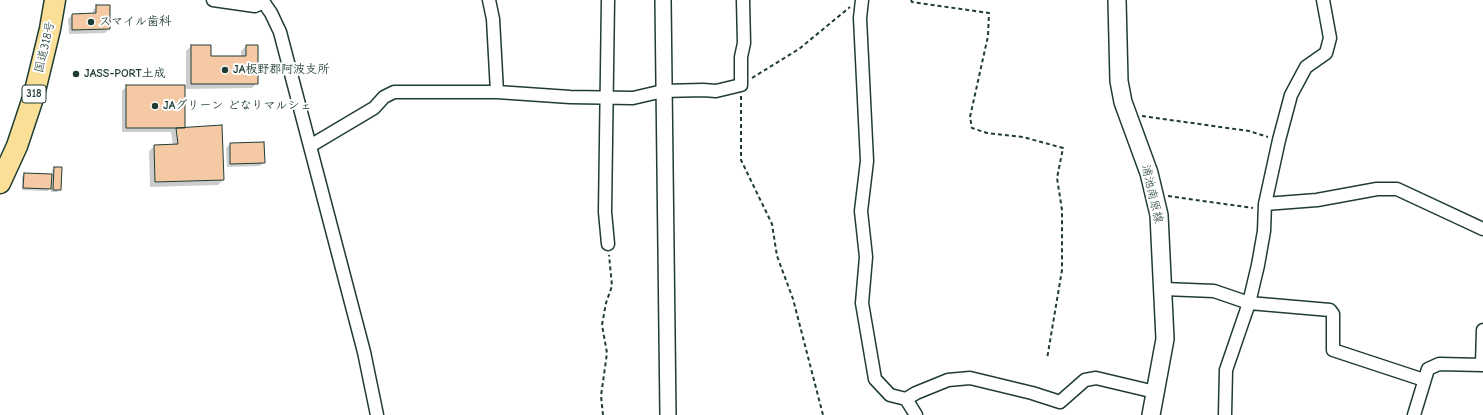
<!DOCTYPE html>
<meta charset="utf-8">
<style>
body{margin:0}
canvas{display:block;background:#fff}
</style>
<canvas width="1483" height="415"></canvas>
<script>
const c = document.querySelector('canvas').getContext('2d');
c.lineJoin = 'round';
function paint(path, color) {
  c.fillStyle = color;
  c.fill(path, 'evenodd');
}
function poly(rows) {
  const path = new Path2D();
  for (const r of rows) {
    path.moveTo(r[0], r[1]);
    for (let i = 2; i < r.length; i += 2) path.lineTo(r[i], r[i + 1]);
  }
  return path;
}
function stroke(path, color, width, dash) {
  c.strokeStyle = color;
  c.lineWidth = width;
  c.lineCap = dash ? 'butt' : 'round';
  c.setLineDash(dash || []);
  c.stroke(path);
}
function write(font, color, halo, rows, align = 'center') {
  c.font = font + ' "Comic Neue","Klee One",sans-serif';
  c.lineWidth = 4;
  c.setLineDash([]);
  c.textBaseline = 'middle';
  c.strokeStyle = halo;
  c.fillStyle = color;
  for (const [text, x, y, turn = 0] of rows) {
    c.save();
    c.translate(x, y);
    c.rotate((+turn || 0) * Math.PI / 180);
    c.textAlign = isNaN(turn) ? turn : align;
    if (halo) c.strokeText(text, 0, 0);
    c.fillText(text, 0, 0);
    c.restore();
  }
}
paint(poly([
 [97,6,109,6,109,29,105,33,69,34,68,19,72,15,93,14,93,10],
 [191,46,210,57,241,57,241,51,246,46,257,83,252,88,186,89,186,51],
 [127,86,184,128,223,180,218,185,150,187,149,151,154,146,173,145,171,132,122,132,122,91],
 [230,144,264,162,260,166,227,167,226,148],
 [54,168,60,190,57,192,51,192,51,188,47,191,22,190,22,176,25,174,52,175,52,170]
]), '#0003');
const building = poly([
 [96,5,110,5,110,29,72,30,72,14,96,13,96,5],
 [191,45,211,45,211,56,246,56,246,45,258,45,258,84,191,84,191,45],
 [126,85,185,85,185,128,126,128,126,85],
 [222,125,224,180,155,182,154,145,178,144,176,128,222,125],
 [264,142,265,163,230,164,230,143,264,142],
 [54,167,62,167,61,190,53,190,54,167],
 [24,173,52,174,51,189,23,188,24,173]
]);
paint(building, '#f5c9a4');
stroke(building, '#1f3d34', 1);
const minor = poly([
 [213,0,255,6,264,2],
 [262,0,271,13,280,32,364,352,377,415],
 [489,0,493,19,497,92],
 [608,0,605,212,608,244],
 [862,0,860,18,867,161,861,211,866,257,862,303,875,379,890,395,906,399,916,415],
 [310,146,374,108,384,97,394,92,497,92,570,97,633,98,663,91,703,90,716,91,741,85,741,57,744,43,743,0],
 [1265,204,1317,200,1377,189,1397,189,1483,229],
 [1164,289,1214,291,1249,303,1330,310,1333,314,1333,350,1424,380],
 [906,399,916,393,948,380,970,378,1032,393,1060,402,1085,380,1096,378,1155,392],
 [1225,415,1226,370,1249,303,1258,265,1264,231,1265,204,1279,140,1291,95,1306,67,1326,53,1330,38,1323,0],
 [1414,415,1428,369,1439,364,1482,365,1483,330]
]);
const tertiary = poly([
 [663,0,668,415]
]);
const secondary = poly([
 [1117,0,1119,81,1123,102,1149,173,1159,215,1165,339,1151,415]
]);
const trunk = poly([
 [0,183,17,146,34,95,50,29,55,0]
]);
stroke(minor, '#1f3d34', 15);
stroke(tertiary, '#1f3d34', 18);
stroke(secondary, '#1f3d34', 20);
stroke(trunk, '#1f3d34', 23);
stroke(poly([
 [911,0,912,2,989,13,988,36,970,117,972,128,987,133,1023,137,1063,148,1057,178,1062,210,1062,270,1047,359],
 [752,78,799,49,850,7],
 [741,96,741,160,772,224,777,256,793,299,823,415],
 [1142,116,1249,131,1268,137],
 [1168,196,1253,208],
 [603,415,601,396,607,353,602,325,606,303,612,286,609,255]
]), '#1f3d34', 2, [4, 3]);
stroke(minor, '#fff', 12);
stroke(tertiary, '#fff', 15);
stroke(secondary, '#fff', 17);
stroke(trunk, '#fbdf96', 20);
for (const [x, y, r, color] of [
 [91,22,4,"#1f3d34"],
 [225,70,4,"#1f3d34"],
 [76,74,4,"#1f3d34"],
 [155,106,4,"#1f3d34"]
]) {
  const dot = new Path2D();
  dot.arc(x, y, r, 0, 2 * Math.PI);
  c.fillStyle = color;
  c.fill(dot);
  stroke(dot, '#fff', 1.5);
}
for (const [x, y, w] of [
 [34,94,24]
]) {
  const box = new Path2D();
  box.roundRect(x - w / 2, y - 9, w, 18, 3);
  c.fillStyle = '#fff';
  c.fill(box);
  stroke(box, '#1f3d34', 1);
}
write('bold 11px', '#1f3d34', null, [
 ["318",34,94]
]);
write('bold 12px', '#1f3d34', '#fff', [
 ["スマイル歯科",99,22],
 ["JA板野郡阿波支所",233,70],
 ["JASS-PORT土成",84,74],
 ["JAグリーン どなりマルシェ",163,106]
], 'left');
write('12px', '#1f3d34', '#fff', [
 ["国道318号",45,47,-77],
 ["浦池南原線",1152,194,77]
]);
</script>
